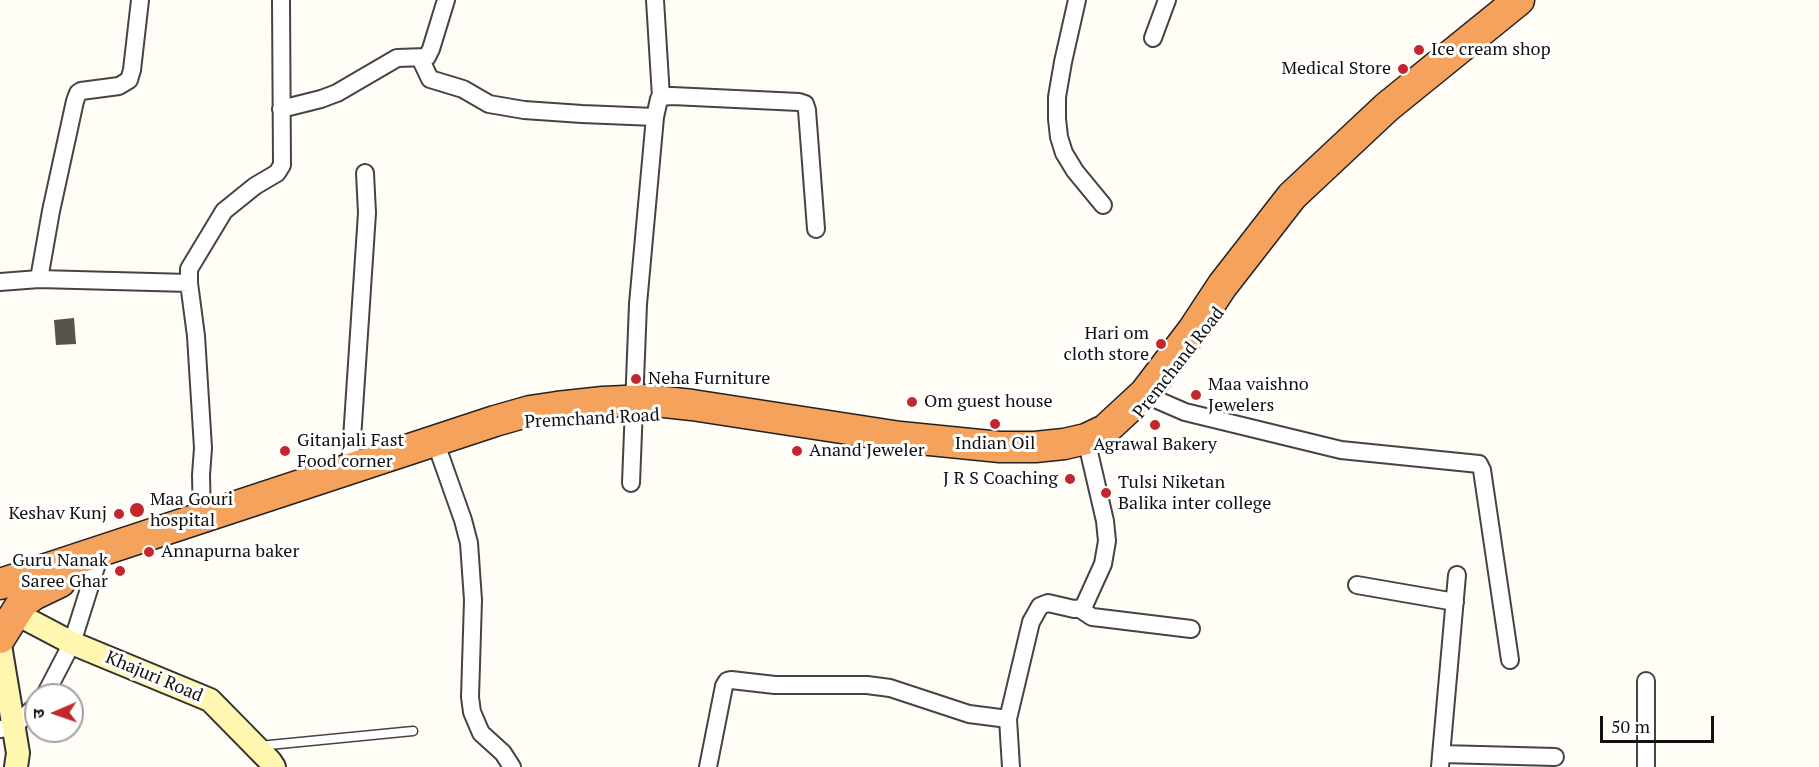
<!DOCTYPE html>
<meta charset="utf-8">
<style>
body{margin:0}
#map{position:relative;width:1819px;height:767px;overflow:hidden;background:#fffdf5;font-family:"PT Serif","Noto Sans Devanagari",serif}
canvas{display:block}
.north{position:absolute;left:24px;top:683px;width:60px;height:60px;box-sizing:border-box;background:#fff;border:2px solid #a0a0a0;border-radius:50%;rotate:268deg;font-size:16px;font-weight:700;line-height:24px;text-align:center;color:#111}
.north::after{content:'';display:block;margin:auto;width:21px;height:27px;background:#c4262e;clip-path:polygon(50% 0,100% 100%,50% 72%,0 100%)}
.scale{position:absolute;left:1600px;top:716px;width:114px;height:27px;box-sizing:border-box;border:3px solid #111;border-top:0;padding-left:8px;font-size:18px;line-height:21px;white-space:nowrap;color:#111;-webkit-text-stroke:4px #fff;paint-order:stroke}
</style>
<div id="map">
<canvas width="1819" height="767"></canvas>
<div class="north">उ</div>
<div class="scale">50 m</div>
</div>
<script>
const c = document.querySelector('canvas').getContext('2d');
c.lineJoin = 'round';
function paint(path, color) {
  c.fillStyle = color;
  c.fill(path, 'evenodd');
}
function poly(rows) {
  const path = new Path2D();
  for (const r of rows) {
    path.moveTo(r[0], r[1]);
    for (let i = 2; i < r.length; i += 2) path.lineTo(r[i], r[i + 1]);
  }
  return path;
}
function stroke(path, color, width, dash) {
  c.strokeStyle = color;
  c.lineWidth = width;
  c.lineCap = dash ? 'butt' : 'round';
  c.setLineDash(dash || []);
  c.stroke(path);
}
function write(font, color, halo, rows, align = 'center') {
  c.font = font + ' "PT Serif",serif';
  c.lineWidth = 6;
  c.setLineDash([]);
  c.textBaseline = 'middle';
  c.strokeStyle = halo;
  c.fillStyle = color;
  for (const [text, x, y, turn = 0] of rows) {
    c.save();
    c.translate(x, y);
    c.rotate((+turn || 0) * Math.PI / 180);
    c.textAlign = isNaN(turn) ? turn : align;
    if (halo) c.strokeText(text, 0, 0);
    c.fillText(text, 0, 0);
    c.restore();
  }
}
paint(poly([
 [74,318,76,344,56,345,54,320]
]), '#5a524d');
const lane = poly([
 [259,746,413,731]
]);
const street = poly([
 [655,0,661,97],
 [1077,0,1063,62,1057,97,1057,119,1059,137,1064,153,1075,171,1103,205],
 [1153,38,1167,0],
 [420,58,430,79,463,89,489,104,524,110,582,114,655,117],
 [281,109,321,99,337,93,397,58,427,57,431,49,446,0],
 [39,279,51,211,75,101,78,93,81,91,119,86,129,80,132,70,140,0],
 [0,282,39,279,189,283,189,269,224,211,255,186,277,173,282,165,281,0],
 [189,283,196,336,203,448,201,475,202,518],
 [1155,399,1185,412,1341,450,1479,464,1482,470,1510,660],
 [435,441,463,520,469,543,473,600,470,697,472,712,481,733,503,753,512,767],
 [350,469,367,213,365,173],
 [631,483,638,304,655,117,659,99,661,97,672,96,799,102,805,104,807,110,816,229],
 [1357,585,1455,602],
 [1080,609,1092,617,1101,618,1191,629],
 [1646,681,1646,767],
 [45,695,72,643,101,551],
 [0,729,13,727,36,706],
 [1442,754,1555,757],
 [708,767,724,686,727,681,731,680,775,685,867,685,890,688,969,714,1008,719],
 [1011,767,1008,719,1031,622,1040,606,1048,603,1074,609,1083,608,1103,564,1107,541,1105,521,1086,439],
 [1440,767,1457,575]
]);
const secondary = poly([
 [15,613,72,643,210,700,270,761,274,767],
 [0,645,18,753,16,767]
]);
const highway = poly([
 [0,584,495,421,530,411,557,407,603,402,646,400,692,405,900,437,1000,447,1035,447,1064,444,1086,439,1105,430,1145,393,1193,330,1222,286,1292,196,1387,107,1519,0],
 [0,638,22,603,35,594,60,582,64,574]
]);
stroke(lane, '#444', 11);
stroke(street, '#444', 20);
stroke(secondary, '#333', 26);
stroke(highway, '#222', 33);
stroke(lane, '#fff', 8);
stroke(street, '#fff', 16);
stroke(secondary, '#fff6b0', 22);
stroke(highway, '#f5a25d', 30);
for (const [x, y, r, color] of [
 [1419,50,6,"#c4262e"],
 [1403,69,6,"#c4262e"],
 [1161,344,6,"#c4262e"],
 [636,379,6,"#c4262e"],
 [1196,395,6,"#c4262e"],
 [912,402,6,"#c4262e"],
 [995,424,6,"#c4262e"],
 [1155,425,6,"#c4262e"],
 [285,451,6,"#c4262e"],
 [797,451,6,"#c4262e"],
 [1070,479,6,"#c4262e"],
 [1106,493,6,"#c4262e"],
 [137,510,8,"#c4262e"],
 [119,514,6,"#c4262e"],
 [149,552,6,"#c4262e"],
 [120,571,6,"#c4262e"]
]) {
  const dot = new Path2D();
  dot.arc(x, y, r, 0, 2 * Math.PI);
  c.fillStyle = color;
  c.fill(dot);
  stroke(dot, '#fff', 2);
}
write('18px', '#111', '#fff', [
 ["Ice cream shop",1431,50],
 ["Medical Store",1391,69,"right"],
 ["Hari om",1149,334,"right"],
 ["cloth store",1149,355,"right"],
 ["Neha Furniture",648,379],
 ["Maa vaishno",1208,385],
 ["Jewelers",1208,406],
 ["Om guest house",924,402],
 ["Gitanjali Fast",297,441],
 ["Food corner",297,462],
 ["Indian Oil",995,444,"center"],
 ["Agrawal Bakery",1155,445,"center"],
 ["Anand Jeweler",809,451],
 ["J R S Coaching",1058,479,"right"],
 ["Tulsi Niketan",1118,483],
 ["Balika inter college",1118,504],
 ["Maa Gouri",150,500],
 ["hospital",150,521],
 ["Keshav Kunj",107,514,"right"],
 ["Annapurna baker",161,552],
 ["Guru Nanak",108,561,"right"],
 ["Saree Ghar",108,582,"right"]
], 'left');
write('18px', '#111', '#fff', [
 ["Premchand Road",1179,363,-52],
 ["Premchand Road",592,419,-3],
 ["Khajuri Road",154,677,23]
]);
</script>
